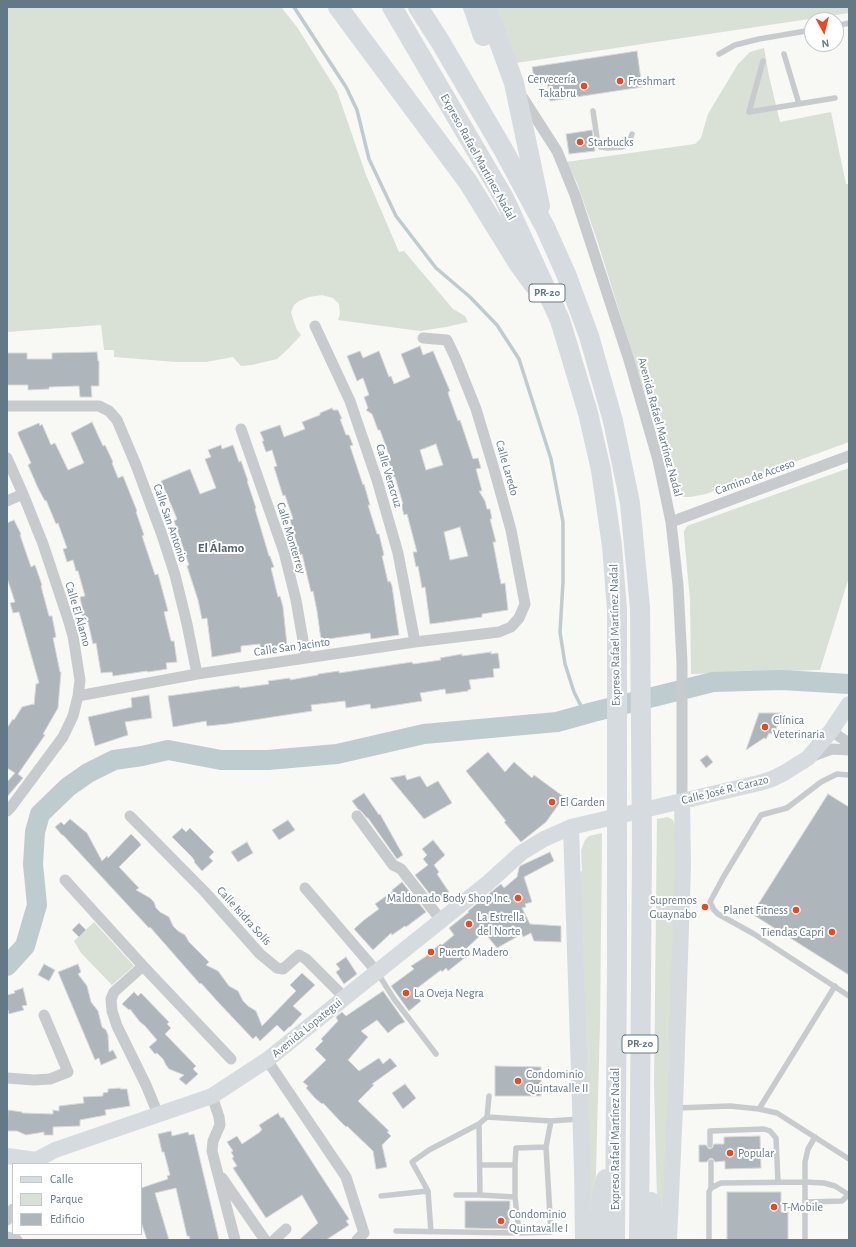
<!DOCTYPE html>
<meta charset="utf-8">
<style>
body{margin:0}
#map{position:relative;width:856px;height:1247px;overflow:hidden;background:#f8f8f5;font-family:"Alegreya Sans",sans-serif}
canvas{display:block}
.frame{position:absolute;inset:0;border:8px solid #647988;pointer-events:none}
.legend{position:absolute;left:12px;top:1163px;width:130px;height:72px;box-sizing:border-box;background:#fff;border:1px solid #c1c9cf;margin:0;padding:5px 7px;list-style:none;font-size:12px;color:#647988}
.legend li{display:flex;align-items:center;gap:8px;height:20px}
.legend b{width:20px;border:1px solid #c1c9cf}
.north{position:absolute;left:804px;top:12px;width:40px;height:40px;box-sizing:border-box;background:#fff;border:1px solid #c1c9cf;border-radius:50%;rotate:173deg;font-size:11px;font-weight:700;line-height:16px;text-align:center;color:#647988}
.north::after{content:'';display:block;margin:auto;width:14px;height:18px;background:#f0461c;clip-path:polygon(50% 0,100% 100%,50% 72%,0 100%)}
</style>
<div id="map">
<canvas width="856" height="1247"></canvas>
<div class="frame"></div>
<ul class="legend">
<li><b style="height:5px;background:#d6dbdf"></b>Calle</li>
<li><b style="height:11px;background:#d9e0d5"></b>Parque</li>
<li><b style="height:11px;background:#aeb6bc"></b>Edificio</li>
</ul>
<div class="north">N</div>
</div>
<script>
const c = document.querySelector('canvas').getContext('2d');
c.lineJoin = 'round';
function paint(path, color) {
  c.fillStyle = color;
  c.fill(path, 'evenodd');
}
function poly(rows) {
  const path = new Path2D();
  for (const r of rows) {
    path.moveTo(r[0], r[1]);
    for (let i = 2; i < r.length; i += 2) path.lineTo(r[i], r[i + 1]);
  }
  return path;
}
function stroke(path, color, width, dash) {
  c.strokeStyle = color;
  c.lineWidth = width;
  c.lineCap = dash ? 'butt' : 'round';
  c.setLineDash(dash || []);
  c.stroke(path);
}
function write(font, color, halo, rows, align = 'center') {
  c.font = font + ' "Alegreya Sans",sans-serif';
  c.lineWidth = 4;
  c.setLineDash([]);
  c.textBaseline = 'middle';
  c.strokeStyle = halo;
  c.fillStyle = color;
  for (const [text, x, y, turn = 0] of rows) {
    c.save();
    c.translate(x, y);
    c.rotate((+turn || 0) * Math.PI / 180);
    c.textAlign = isNaN(turn) ? turn : align;
    if (halo) c.strokeText(text, 0, 0);
    c.fillText(text, 0, 0);
    c.restore();
  }
}
paint(poly([
 [7,7,281,7,297,27,337,91,366,175,399,252,404,251,453,309,465,316,468,322,446,327,420,331,338,320,340,314,339,304,333,298,322,295,309,297,299,301,294,305,291,312,293,319,297,330,301,335,290,347,277,359,252,365,241,366,233,357,206,362,176,362,114,357,114,350,104,350,101,325,7,332],
 [497,7,849,7,849,13,516,63,504,35],
 [764,48,769,76,780,122,831,112,846,184,849,184,849,442,706,494,690,497,684,497,679,495,674,487,598,243,577,183,566,162,695,144,701,138,708,114,738,64,750,52],
 [849,468,849,577,820,670,691,674,690,600,684,535,684,531,687,526],
 [668,817,673,820,677,832,663,1235,658,1236,654,1085,657,819],
 [602,833,600,1024,595,1206,589,1207,579,872,582,871,581,850,585,840,589,836],
 [94,922,134,966,112,985,81,953,74,941]
]), '#d9e0d5');
stroke(poly([
 [294,7,346,87,357,110,369,159,396,216,436,268,470,297,497,325,519,359,551,459,563,522,563,582,560,632,565,664,574,692,585,714]
]), '#becbcf', 3.5);
stroke(poly([
 [7,966,25,946,37,905,33,864,35,832,40,814,68,787,88,773,114,760,142,756,168,750,221,760,268,760,337,754,424,734,557,722,593,712,713,682,782,680,849,684]
]), '#becbcf', 20);
const building = poly([
 [637,51,642,87,550,101,547,81,535,83,532,67,637,51],
 [592,130,595,151,569,154,566,134,592,130],
 [420,346,423,355,433,351,450,391,448,392,449,396,458,421,460,420,473,459,478,458,481,468,476,469,482,491,479,491,485,501,487,509,490,509,492,519,490,519,496,542,493,542,501,584,505,583,508,610,482,614,482,617,430,624,425,587,422,588,418,566,416,567,413,552,417,552,407,514,404,515,401,504,403,504,395,477,393,477,387,456,389,455,380,430,378,430,372,414,366,410,368,408,364,397,369,395,363,378,357,381,347,356,360,351,363,358,379,351,389,377,391,376,394,384,410,377,401,354,420,346],
 [436,444,443,465,426,470,420,450,436,444],
 [460,527,468,556,450,560,444,532,460,527],
 [97,352,98,361,99,361,99,386,91,386,92,397,80,397,79,386,49,387,49,389,28,390,28,385,7,385,7,353,27,353,27,359,52,359,52,353,97,352],
 [332,408,333,410,338,410,342,419,340,419,346,435,349,435,353,445,350,446,363,485,364,484,370,505,368,505,377,534,379,534,384,555,382,556,388,582,390,581,392,586,399,635,371,639,370,633,321,640,317,611,313,591,311,592,302,554,300,555,296,542,290,520,293,519,285,495,283,496,274,467,277,466,272,450,266,452,262,441,264,441,260,432,280,425,284,437,305,429,302,422,320,415,320,413,332,408],
 [92,422,103,446,105,445,113,462,112,463,118,478,123,476,137,511,136,512,144,535,142,536,155,575,158,574,168,611,164,612,171,641,174,641,177,662,166,663,167,669,148,672,147,671,113,676,112,672,101,673,96,643,93,644,88,622,84,623,80,608,82,608,80,597,85,596,78,571,76,571,73,560,67,562,63,549,67,548,58,523,56,524,46,500,45,501,38,488,28,465,31,463,18,434,18,432,39,423,40,426,42,424,51,445,55,443,68,470,84,463,71,433,92,422],
 [221,445,222,449,233,445,239,462,241,461,248,481,247,481,256,508,255,509,269,556,270,556,274,567,271,568,278,597,280,596,283,607,287,645,260,649,260,644,241,646,241,652,212,657,207,618,202,619,198,600,187,566,189,565,174,521,177,519,161,481,190,469,200,494,216,488,205,459,211,457,208,450,221,445],
 [14,520,21,534,20,535,31,567,35,565,42,585,41,586,49,616,52,616,56,637,53,638,60,672,61,672,58,708,43,734,45,735,18,774,23,778,7,797,7,782,15,773,7,768,7,728,13,719,14,720,22,707,33,704,34,705,36,684,39,683,19,612,13,613,10,603,15,602,7,578,7,523,14,520],
 [491,652,491,654,498,653,500,668,493,669,494,677,469,680,471,689,468,690,468,691,446,694,445,689,420,693,422,701,371,709,370,704,346,708,345,701,311,705,312,711,227,724,207,726,206,721,173,727,168,696,239,686,240,688,269,684,268,681,290,678,290,680,318,675,318,674,339,671,339,673,412,662,413,664,441,660,440,658,462,654,462,656,491,652],
 [149,695,152,718,125,722,128,735,95,746,88,717,132,707,131,698,149,695],
 [759,713,783,713,782,723,778,723,775,732,773,731,772,734,769,733,766,739,764,738,746,750,759,713],
 [488,752,505,772,514,762,532,778,534,775,564,797,546,822,521,842,504,822,506,821,466,771,488,752],
 [707,755,713,762,706,768,700,760,707,755],
 [405,775,407,780,420,776,427,787,438,781,452,803,424,819,390,778,405,775],
 [364,793,379,815,380,814,403,855,397,859,368,818,367,818,362,812,358,809,352,801,364,793],
 [828,794,849,807,849,975,752,914,828,794],
 [70,819,87,833,102,861,107,856,108,858,131,834,140,843,141,845,119,867,139,888,136,890,150,898,154,902,156,908,160,912,169,917,173,926,178,931,185,935,189,942,209,962,206,965,218,971,229,986,238,991,243,1001,248,1006,256,1011,262,1026,296,991,290,985,302,973,315,985,293,1006,302,1014,290,1027,289,1027,284,1032,277,1025,260,1041,256,1036,253,1039,218,1002,201,983,200,984,150,927,149,928,63,835,62,835,55,827,61,822,64,825,70,819],
 [288,820,295,830,279,840,272,830,288,820],
 [182,828,186,832,190,828,214,852,209,857,213,861,202,871,194,862,195,861,191,856,172,837,182,828],
 [433,840,445,855,434,865,439,872,437,874,449,892,436,902,415,875,428,865,423,859,427,855,422,849,433,840],
 [247,842,253,853,238,862,231,852,247,842],
 [550,852,554,861,524,877,532,902,525,904,526,907,522,908,530,924,561,926,561,942,534,941,531,933,523,937,522,934,497,948,484,932,467,948,471,952,462,960,448,971,446,968,442,972,441,970,416,989,417,991,414,993,421,1001,409,1011,391,986,414,969,411,966,425,957,440,944,442,945,454,935,449,928,469,912,468,911,501,884,504,888,517,877,519,868,520,866,550,852],
 [402,882,426,912,406,927,405,926,392,935,391,933,373,950,354,929,364,920,379,909,375,904,393,891,392,890,402,882],
 [79,923,86,930,79,937,72,930,79,923],
 [346,957,357,974,344,984,336,972,340,969,336,964,346,957],
 [44,964,55,970,49,981,38,975,44,964],
 [78,964,81,972,78,974,87,986,91,1002,98,1011,102,1027,106,1030,108,1035,109,1052,113,1050,117,1058,101,1065,99,1058,95,1060,58,972,78,964],
 [23,988,27,1005,22,1006,24,1010,9,1014,8,1010,7,1011,7,995,15,993,14,991,23,988],
 [383,991,405,1022,398,1025,388,1033,377,1020,361,1031,368,1037,348,1060,359,1071,379,1058,383,1064,390,1058,397,1066,372,1084,374,1085,358,1101,389,1131,387,1132,391,1136,382,1145,387,1167,378,1169,376,1169,373,1151,347,1126,346,1127,340,1121,323,1103,322,1104,315,1098,306,1088,308,1086,303,1082,326,1060,315,1049,323,1041,321,1039,338,1021,336,1017,342,1012,346,1016,383,991],
 [134,992,138,996,141,993,169,1022,167,1024,171,1028,165,1034,196,1066,193,1069,198,1074,186,1085,179,1079,184,1075,169,1069,166,1065,163,1059,157,1053,155,1054,149,1047,157,1040,145,1026,140,1022,130,1009,129,1010,122,1004,134,992],
 [495,1066,541,1067,541,1096,495,1096,495,1066],
 [405,1084,416,1098,403,1109,392,1093,405,1084],
 [120,1088,120,1089,127,1089,130,1106,105,1110,106,1115,80,1120,80,1126,53,1127,53,1135,44,1135,44,1132,26,1135,17,1131,7,1131,8,1110,22,1112,22,1113,53,1114,53,1110,59,1111,59,1106,84,1103,83,1097,103,1096,103,1093,108,1092,108,1089,120,1088],
 [278,1113,281,1118,283,1117,349,1219,346,1221,349,1225,326,1240,299,1240,318,1223,302,1195,266,1218,233,1168,237,1166,232,1158,234,1157,231,1152,233,1151,227,1142,237,1136,242,1144,260,1132,260,1131,262,1130,259,1125,278,1113],
 [171,1131,172,1136,188,1132,189,1135,194,1134,219,1240,190,1240,189,1236,187,1236,176,1188,155,1193,169,1240,147,1240,141,1222,141,1188,168,1179,167,1176,170,1175,164,1152,162,1152,158,1134,171,1131],
 [760,1136,761,1168,725,1169,725,1161,715,1162,713,1159,711,1158,709,1159,707,1162,699,1162,699,1145,706,1145,708,1148,710,1149,713,1147,714,1144,724,1144,724,1137,760,1136],
 [727,1192,781,1192,781,1212,788,1212,788,1240,727,1240,727,1192],
 [465,1201,510,1201,509,1229,465,1228,465,1201]
]);
paint(building, '#aeb6bc');
stroke(building, '#d9d9d7', 1);
stroke(poly([
 [836,26,849,23],
 [719,54,735,45,759,39,812,30],
 [784,54,799,104],
 [763,61,749,112,835,98],
 [593,111,597,138,600,147,608,148,622,147,629,143,632,134],
 [849,775,837,774,821,782,787,808,761,815,724,876,710,902,714,910,718,914,754,934,849,996],
 [377,972,394,999,436,1054],
 [677,1108,730,1106,759,1109,777,1113,849,1159],
 [759,1109,835,986],
 [487,1117,489,1096],
 [710,1145,710,1131,764,1129,770,1131,776,1138,778,1182],
 [546,1147,551,1232,519,1233,515,1197,515,1165,516,1148,546,1147,551,1121],
 [711,1162,711,1188],
 [480,1165,515,1165],
 [428,1191,412,1162,429,1150,479,1124],
 [456,1195,480,1195,479,1124,487,1117,551,1121,579,1119],
 [480,1195,515,1197],
 [381,1196,428,1191,431,1232],
 [805,1202,842,1201,849,1194],
 [396,1231,519,1233],
 [709,1240,709,1192,711,1188,721,1183,805,1182,824,1183,835,1186,849,1195],
 [805,1240,805,1162,808,1149,815,1137]
]), '#c7cbce', 5.5);
stroke(poly([
 [523,98,557,151,575,195,629,360,658,460,671,522,678,585,682,662,682,801],
 [315,326,350,401,377,480,398,553,415,642],
 [7,406,99,406,109,411,117,420,136,465,162,535,175,575,187,624,197,674],
 [241,429,284,552,296,600,306,658],
 [7,458,23,494,43,544,68,619,73,636,80,680,78,696,73,716,63,737,11,807,7,811],
 [7,501,23,494],
 [671,522,849,456],
 [78,696,197,674,415,642,499,632,511,627,519,618,525,604,511,530,494,469,476,409,456,359,447,340,423,338],
 [831,731,849,743],
 [810,757,832,749,849,750],
 [130,816,205,892,260,954,277,968,283,969,299,955,306,959,345,998],
 [357,816,393,865,401,869,441,920],
 [65,880,143,966,231,1059],
 [305,888,377,972],
 [143,966,114,992,111,999,112,1011,117,1026,146,1085,158,1114],
 [267,1060,346,1177,364,1233,357,1240],
 [7,1078,34,1080,50,1079,68,1072,44,1015],
 [212,1096,219,1117,220,1125,213,1141,212,1151,235,1240],
 [222,1178,265,1240],
 [7,1220,13,1209],
 [7,1237,17,1240],
 [274,1240,286,1229]
]), '#c7cbce', 11);
stroke(poly([
 [571,827,582,1167,583,1240],
 [7,1156,36,1160,55,1150,212,1096,267,1060,489,882,521,853,544,839,571,827,759,783,772,779,784,773,808,758,831,731,849,704],
 [669,1240,675,1108,683,865,682,801]
]), '#d6dbdf', 16);
stroke(poly([
 [338,7,468,182,518,263,534,285],
 [392,7,504,198,560,320,588,413,601,470,612,546,617,610,617,963,615,1240],
 [418,7,441,43,504,151,545,227,566,274,589,336,613,421,630,503,640,608,642,849,639,1240],
 [473,7,483,36],
 [488,7,489,15,494,28,514,83,540,206],
 [651,1202,654,1240],
 [597,1240,602,1195,606,1179]
]), '#d6dbdf', 20);
for (const [x, y, r, color] of [
 [620,81,4,"#f0461c"],
 [584,86,4,"#f0461c"],
 [580,142,4,"#f0461c"],
 [765,727,4,"#f0461c"],
 [552,802,4,"#f0461c"],
 [518,898,4,"#f0461c"],
 [705,907,4,"#f0461c"],
 [796,910,4,"#f0461c"],
 [469,924,4,"#f0461c"],
 [832,932,4,"#f0461c"],
 [431,952,4,"#f0461c"],
 [406,993,4,"#f0461c"],
 [518,1081,4,"#f0461c"],
 [730,1153,4,"#f0461c"],
 [774,1207,4,"#f0461c"],
 [501,1221,4,"#f0461c"]
]) {
  const dot = new Path2D();
  dot.arc(x, y, r, 0, 2 * Math.PI);
  c.fillStyle = color;
  c.fill(dot);
  stroke(dot, '#fff', 1.5);
}
for (const [x, y, w] of [
 [547,293,36],
 [640,1044,36]
]) {
  const box = new Path2D();
  box.roundRect(x - w / 2, y - 9, w, 18, 3);
  c.fillStyle = '#fff';
  c.fill(box);
  stroke(box, '#647988', 1);
}
write('bold 11px', '#647988', null, [
 ["PR-20",547,293],
 ["PR-20",640,1044]
]);
write('12px', '#647988', '#fff', [
 ["Cervecería",576,79,"right"],
 ["Takabru",576,93,"right"],
 ["Freshmart",628,81],
 ["Starbucks",588,142],
 ["Clínica",773,720],
 ["Veterinaria",773,734],
 ["El Garden",560,802],
 ["Maldonado Body Shop Inc.",510,898,"right"],
 ["Supremos",697,900,"right"],
 ["Guaynabo",697,914,"right"],
 ["Planet Fitness",788,910,"right"],
 ["La Estrella",477,917],
 ["del Norte",477,931],
 ["Tiendas Capri",824,932,"right"],
 ["Puerto Madero",439,952],
 ["La Oveja Negra",414,993],
 ["Condominio",526,1074],
 ["Quintavalle II",526,1088],
 ["Popular",738,1153],
 ["T-Mobile",782,1207],
 ["Condominio",509,1214],
 ["Quintavalle I",509,1228]
], 'left');
write('12px', '#647988', '#fff', [
 ["Expreso Rafael Martínez Nadal",478,157,61],
 ["Avenida Rafael Martínez Nadal",660,427,75],
 ["Calle Laredo",507,468,74],
 ["Calle Veracruz",389,476,73],
 ["Camino de Acceso",755,477,-20],
 ["Calle San Antonio",170,523,71],
 ["Calle Monterrey",291,538,73],
 ["Calle El Álamo",78,614,74],
 ["Expreso Rafael Martínez Nadal",615,635,-91],
 ["Calle San Jacinto",292,647,-8],
 ["Calle José R. Carazo",725,790,-14],
 ["Calle Isidra Solís",244,916,48],
 ["Avenida Lopategui",307,1028,-39],
 ["Expreso Rafael Martínez Nadal",615,1139,-90]
]);
write('bold 13px', '#53626c', '#fff', [
 ["El Álamo",221,548]
]);
</script>
